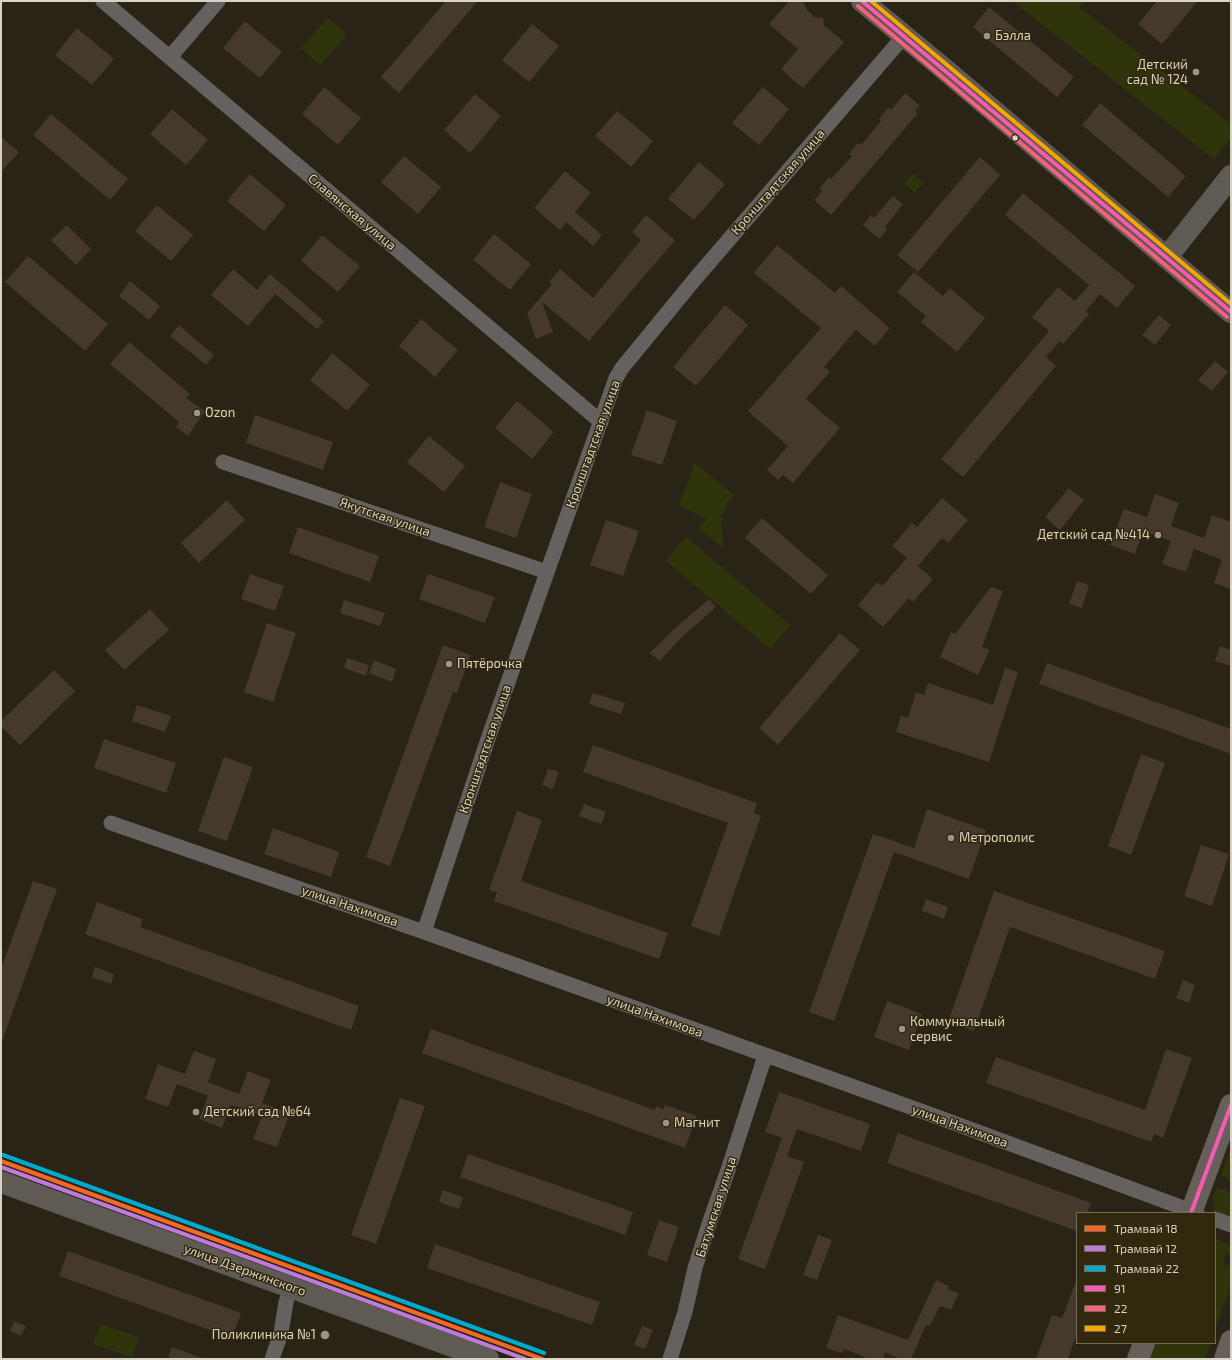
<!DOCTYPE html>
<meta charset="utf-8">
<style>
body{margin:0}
#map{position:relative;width:1232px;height:1360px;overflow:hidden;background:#292416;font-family:"Exo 2",sans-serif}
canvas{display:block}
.frame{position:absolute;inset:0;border:2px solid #d8d3c4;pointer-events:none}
.legend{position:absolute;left:1076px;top:1212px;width:140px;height:132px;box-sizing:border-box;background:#31280e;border:1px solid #746c57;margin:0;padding:5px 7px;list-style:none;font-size:12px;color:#d8d3c4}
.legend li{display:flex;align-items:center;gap:8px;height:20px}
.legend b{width:20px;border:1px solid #746c57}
</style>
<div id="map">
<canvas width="1232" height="1360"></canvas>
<div class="frame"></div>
<ul class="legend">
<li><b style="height:5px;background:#f36827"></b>Трамвай 18</li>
<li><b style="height:5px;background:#bd7bd9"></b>Трамвай 12</li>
<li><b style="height:5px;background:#00a9ce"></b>Трамвай 22</li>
<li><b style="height:5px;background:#f75aaf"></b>91</li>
<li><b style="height:5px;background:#f8607d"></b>22</li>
<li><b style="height:5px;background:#f7a600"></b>27</li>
</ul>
</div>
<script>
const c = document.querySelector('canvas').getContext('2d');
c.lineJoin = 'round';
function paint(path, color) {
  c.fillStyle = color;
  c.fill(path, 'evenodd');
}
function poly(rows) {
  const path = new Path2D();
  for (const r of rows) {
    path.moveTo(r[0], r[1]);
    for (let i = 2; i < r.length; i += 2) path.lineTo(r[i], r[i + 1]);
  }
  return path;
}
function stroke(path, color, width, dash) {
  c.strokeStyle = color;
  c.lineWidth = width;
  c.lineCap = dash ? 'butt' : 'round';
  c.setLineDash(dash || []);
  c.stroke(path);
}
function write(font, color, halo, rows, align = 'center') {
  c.font = font + ' "Exo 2",sans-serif';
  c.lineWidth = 3;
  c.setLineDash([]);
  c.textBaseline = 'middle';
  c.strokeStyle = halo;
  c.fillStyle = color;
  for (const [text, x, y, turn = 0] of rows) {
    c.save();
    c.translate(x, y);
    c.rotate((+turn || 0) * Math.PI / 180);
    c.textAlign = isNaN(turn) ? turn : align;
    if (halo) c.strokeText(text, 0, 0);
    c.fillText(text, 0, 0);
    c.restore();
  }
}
paint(poly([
 [1012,1,1086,1,1080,8,1231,124,1231,138,1214,159],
 [328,18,347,35,320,65,301,48],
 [913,174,923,183,915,193,904,183],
 [695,463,734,495,726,504,727,509,721,516,723,548,698,528,707,519,679,505],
 [686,537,790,625,770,649,666,561],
 [1231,1147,1231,1181,1221,1175],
 [1217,1187,1231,1192,1231,1221,1218,1217,1214,1211,1213,1203,1213,1195],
 [1215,1239,1231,1245,1231,1256,1225,1254,1224,1264,1231,1266,1231,1285,1215,1330],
 [100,1324,139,1337,132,1357,93,1344],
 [1153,1343,1211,1343,1205,1359,1147,1359]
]), '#30340b');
paint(poly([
 [446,1,478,1,399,93,381,77],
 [789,1,801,1,805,5,806,9,816,18,823,17,824,25,844,42,803,88,781,69,798,49,769,24],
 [1157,1,1198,1,1162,44,1138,24],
 [989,7,1074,77,1057,97,973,27],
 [245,21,282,52,260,78,223,48],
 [532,24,559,46,529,82,502,60],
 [77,28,114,59,92,85,55,55],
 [324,87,361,118,338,145,302,114],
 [763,87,789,109,759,145,732,123],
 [905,93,920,106,915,111,918,113,831,215,814,200,822,191,819,189,829,177,831,179,852,156,849,154,858,143,861,145,881,121,879,119,888,107,891,110],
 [475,94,501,116,470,153,444,130],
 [1100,103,1186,176,1168,197,1082,125],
 [172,109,208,140,186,165,150,134],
 [617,111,653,141,631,167,595,136],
 [51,114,128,179,110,200,33,135],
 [1,137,19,152,1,172],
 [404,156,441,187,418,214,381,182],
 [980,157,1000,175,918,272,897,255],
 [699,162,725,184,694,220,668,199],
 [565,171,591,193,575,212,602,235,593,246,566,222,560,230,534,208],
 [250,174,286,205,264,231,227,201],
 [1023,193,1135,286,1117,308,1100,294,1086,311,1089,314,1063,344,1060,341,1046,357,1056,366,963,477,941,459,1049,331,1032,317,1058,287,1075,301,1089,285,1005,215],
 [893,196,903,204,885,227,887,229,879,239,863,225,871,215,874,218],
 [157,205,193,235,171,261,135,231],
 [646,215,675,240,589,341,542,302,553,332,536,339,527,313,552,284,549,282,560,269,593,298,641,240,632,232],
 [67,225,91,249,76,265,51,240],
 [494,234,531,264,510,290,473,260],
 [322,235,360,266,338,292,301,261],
 [777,245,835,293,841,286,890,328,875,346,856,330,824,367,830,372,806,399,840,428,793,483,783,475,778,480,767,470,788,446,748,411,821,328,754,273],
 [28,256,108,324,85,351,5,282],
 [233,269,257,290,270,274,324,321,317,329,275,294,248,326,211,295],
 [914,272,943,296,950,288,985,318,957,352,921,322,926,316,897,292],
 [130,281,160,306,149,320,119,296],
 [725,305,748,325,696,386,673,367],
 [1159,315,1171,325,1155,345,1142,335],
 [421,319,458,350,435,377,399,346],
 [179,325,214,355,206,365,170,336],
 [129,342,190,394,186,398,205,411,188,436,176,427,179,422,110,364],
 [332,353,370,385,347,411,310,380],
 [1215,361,1228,372,1212,391,1198,380],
 [517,401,554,432,532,459,495,428],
 [647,410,677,421,662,465,631,455],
 [255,415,333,442,323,470,246,443],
 [429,436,465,466,444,492,407,462],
 [500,482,532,494,516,538,484,527],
 [1069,488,1084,500,1060,530,1045,517],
 [1155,494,1179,503,1171,526,1204,538,1212,515,1231,522,1231,589,1214,583,1222,560,1194,549,1186,572,1162,564,1171,541,1143,531,1135,554,1110,545,1124,509,1147,517],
 [942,498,968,520,948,543,942,538,918,566,933,579,913,602,909,598,883,627,858,605,877,582,882,586,907,558,892,546,912,523,917,527],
 [227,500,245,520,199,563,181,543],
 [762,518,828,575,811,594,745,538],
 [606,520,639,531,623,576,590,565],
 [298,527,379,556,370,582,289,553],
 [250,574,284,586,275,611,241,599],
 [428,574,495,597,485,623,419,599],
 [1077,581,1089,585,1082,608,1069,604],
 [991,587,1003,591,982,647,990,650,978,675,940,657,951,632,955,634],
 [709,599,716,607,680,639,660,661,650,653,674,629],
 [344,600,385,613,380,626,340,613],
 [150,609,169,630,124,670,105,650],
 [267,623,296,633,273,702,244,692],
 [840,633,860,650,778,745,759,728],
 [443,645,471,655,457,693,453,692,390,866,366,857],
 [1220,646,1231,650,1231,666,1215,661],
 [347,658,369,665,366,676,344,668],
 [374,660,396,669,392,682,369,673],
 [1047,663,1231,729,1231,754,1039,684],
 [1005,668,1018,672,989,762,896,732,901,716,908,718,916,692,924,695,928,683,993,705],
 [54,670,75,691,20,745,1,726,1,721],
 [593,693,625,703,621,714,589,704],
 [137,705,171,716,165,732,132,721],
 [104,739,176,763,166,793,94,768],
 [593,745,757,803,754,813,761,816,719,936,691,926,728,823,583,772],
 [1141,754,1165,763,1131,855,1108,846],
 [224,757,253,767,227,841,198,831],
 [548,769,559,772,553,789,542,785],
 [584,804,606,812,601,824,579,816],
 [927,809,986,830,969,879,894,852,834,1021,809,1012,873,834,914,848],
 [517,811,542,820,521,881,668,933,659,959,494,901,497,892,489,890],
 [273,828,339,852,331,877,264,854],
 [1201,845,1229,854,1212,906,1184,896],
 [33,881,57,889,2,1041,1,1041,1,969],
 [994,891,1165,951,1155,979,1010,927,974,1031,948,1022],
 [926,899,948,907,944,919,922,911],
 [97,902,143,919,140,927,359,1006,351,1030,85,934],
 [95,967,114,974,111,984,92,977],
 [1183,980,1195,985,1189,1003,1176,998],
 [887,1001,922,1014,909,1050,874,1037],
 [431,1029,655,1110,656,1106,663,1109,665,1105,697,1116,685,1148,422,1053],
 [1166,1049,1192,1058,1163,1138,1154,1134,1151,1142,986,1083,996,1057,1145,1110],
 [194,1051,216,1059,208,1082,239,1094,248,1071,271,1080,262,1103,290,1113,277,1147,253,1139,262,1116,231,1105,222,1128,199,1119,208,1096,177,1084,168,1107,145,1099,158,1064,185,1074],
 [779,1092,870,1124,861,1151,797,1129,787,1156,804,1162,765,1269,738,1259,782,1138,765,1132],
 [400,1098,425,1106,376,1244,351,1235],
 [898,1133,1091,1203,1087,1213,1077,1213,1077,1231,887,1163],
 [468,1154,633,1212,625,1235,460,1177],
 [443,1190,463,1197,459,1209,439,1202],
 [659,1220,679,1227,667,1262,647,1255],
 [818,1235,832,1240,817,1280,803,1275],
 [435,1244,600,1302,592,1325,427,1268],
 [68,1251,241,1313,232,1338,59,1276],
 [936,1280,949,1286,948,1289,959,1293,951,1310,940,1306,930,1326,926,1325,911,1359,900,1359,885,1352,883,1359,864,1359,865,1357,844,1349,842,1353,826,1348,838,1315,908,1340],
 [1076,1281,1077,1281,1077,1333,1068,1359,1036,1359,1052,1315,1062,1318],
 [14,1321,26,1326,21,1336,10,1331],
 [642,1326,653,1330,645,1349,634,1345],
 [172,1347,202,1358,202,1359,174,1359,168,1357]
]), '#45382c');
stroke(poly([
 [103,1,601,422],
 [170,57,218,1],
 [223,462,547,572],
 [111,823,424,932,935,1116,1197,1213],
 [424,932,489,736,616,378,622,368,695,279,904,36],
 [1215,1219,1231,1225],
 [272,1359,281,1333,286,1302,291,1287],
 [670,1359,685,1312,695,1268,709,1224,728,1170,765,1056]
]), '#66615e', 15);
stroke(poly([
 [862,1,943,68,1231,312],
 [1167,257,1231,176],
 [1,1182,488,1359]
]), '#605a54', 22);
stroke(poly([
 [1191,1213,1231,1105],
 [1138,1359,1144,1343],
 [1225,1359,1231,1341]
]), '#67605a', 22);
stroke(poly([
 [862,1,1231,312],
 [1191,1213,1231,1105]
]), '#f75aaf', 4);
stroke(poly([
 [858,6,1227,317]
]), '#f8607d', 4);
stroke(poly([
 [871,1,1231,304]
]), '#f7a600', 4);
stroke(poly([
 [1,1161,542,1359]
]), '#f36827', 4);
stroke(poly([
 [1,1167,525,1359]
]), '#bd7bd9', 4);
stroke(poly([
 [3,1155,544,1353]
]), '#00a9ce', 4);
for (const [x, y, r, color] of [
 [987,36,4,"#9b9687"],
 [1196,72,4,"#9b9687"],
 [1015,138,3.5,"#d8d3c4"],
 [197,413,4,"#9b9687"],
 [1158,535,4,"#9b9687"],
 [449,664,4,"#9b9687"],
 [951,838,4,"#9b9687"],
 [902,1029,4,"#9b9687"],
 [196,1112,4,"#9b9687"],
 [666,1123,4,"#9b9687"],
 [325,1335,5,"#9b9687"]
]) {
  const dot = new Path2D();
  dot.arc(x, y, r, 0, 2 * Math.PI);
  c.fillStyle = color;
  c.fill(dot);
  stroke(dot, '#31280e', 1.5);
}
write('13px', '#d8d3c4', '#31280e', [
 ["Бэлла",995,36],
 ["Детский",1188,65,"right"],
 ["сад № 124",1188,80,"right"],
 ["Ozon",205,413],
 ["Детский сад №414",1150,535,"right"],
 ["Пятёрочка",457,664],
 ["Метрополис",959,838],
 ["Коммунальный",910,1022],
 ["сервис",910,1037],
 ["Детский сад №64",204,1112],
 ["Магнит",674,1123],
 ["Поликлиника №1",316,1335,"right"]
], 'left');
write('13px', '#d8d3c4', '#31280e', [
 ["Кронштадтская улица",778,182,-49],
 ["Славянская улица",352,212,40],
 ["Кронштадтская улица",593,444,-70],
 ["Якутская улица",385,517,19],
 ["Кронштадтская улица",485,749,-71],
 ["улица Нахимова",350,906,19],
 ["улица Нахимова",655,1016,20],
 ["улица Нахимова",960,1126,20],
 ["Батумская улица",716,1207,-72],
 ["улица Дзержинского",245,1270,20]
]);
</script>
